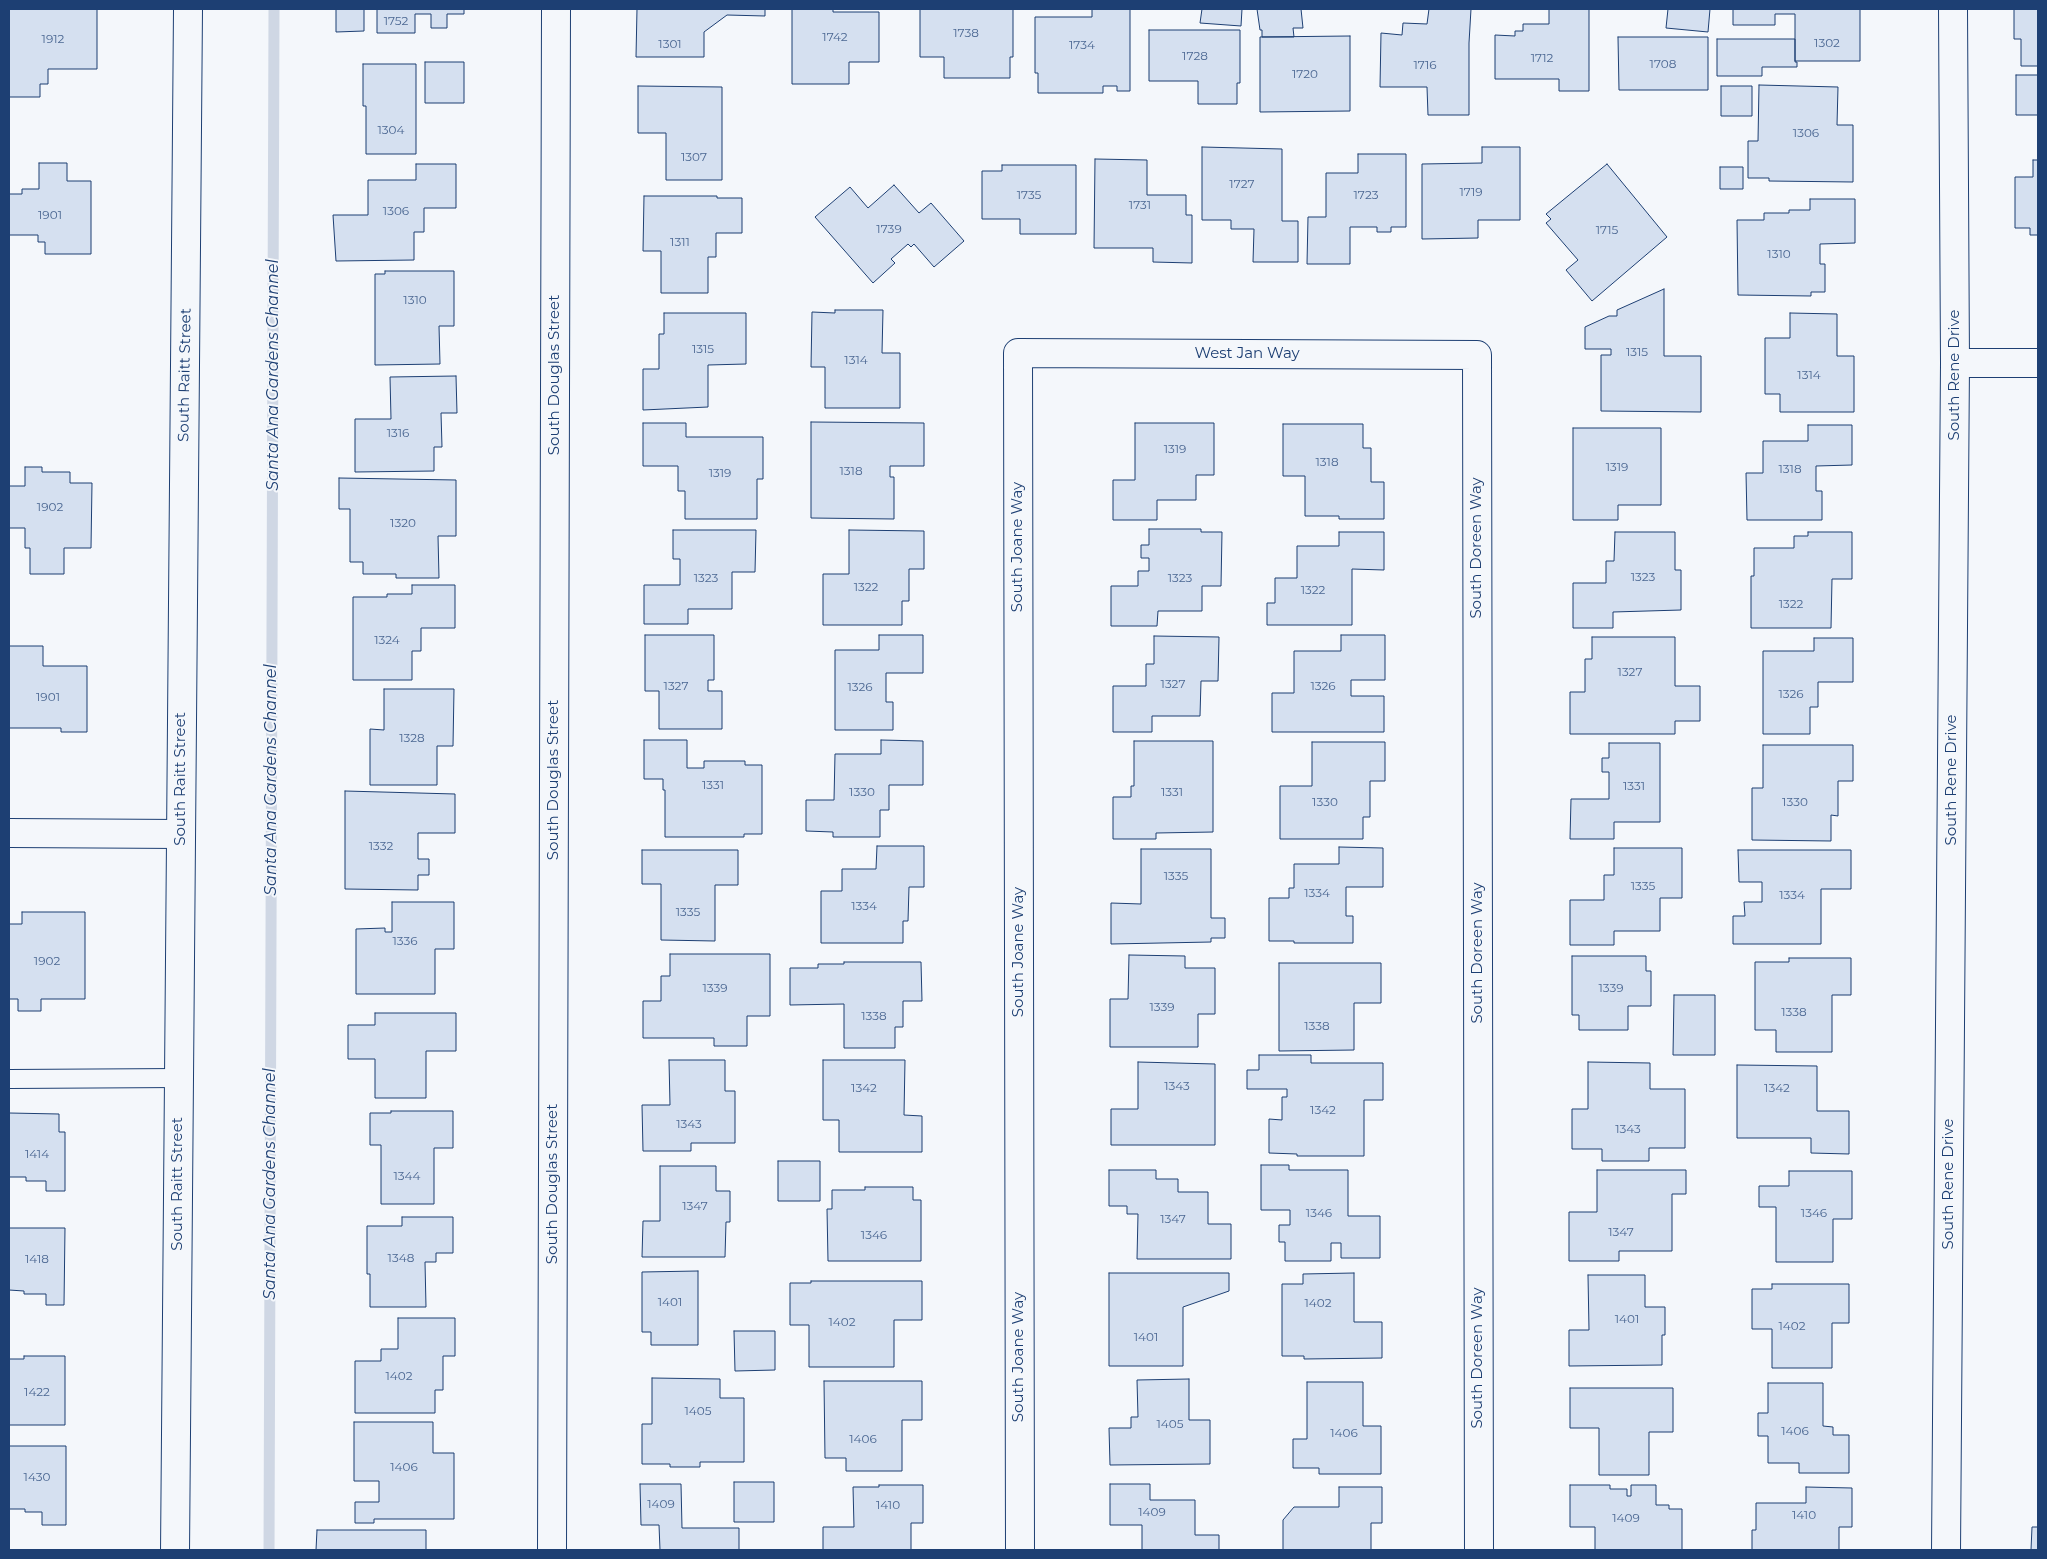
<!DOCTYPE html>
<style>
body{margin:0}
#map{position:relative;width:2047px;height:1559px;overflow:hidden;background:#f4f7fb;font-family:Montserrat,sans-serif}
canvas{display:block}
.frame{position:absolute;inset:0;border:10px solid #1d3f73;pointer-events:none}
</style>
<div id="map">
<canvas width="2047" height="1559"></canvas>
<div class="frame"></div>
</div>
<script>
const c = document.querySelector('canvas').getContext('2d');
c.lineJoin = 'round';
function poly(rows) {
  const path = new Path2D();
  for (const r of rows) {
    path.moveTo(r[0], r[1]);
    for (let i = 2; i < r.length; i += 2) path.lineTo(r[i], r[i + 1]);
  }
  return path;
}
function stroke(path, color, width, dash) {
  c.strokeStyle = color;
  c.lineWidth = width;
  c.lineCap = dash ? 'butt' : 'round';
  c.setLineDash(dash || []);
  c.stroke(path);
}
function paint(path, color) {
  c.fillStyle = color;
  c.fill(path, 'evenodd');
}
function write(font, color, halo, rows, align = 'center') {
  c.font = font + ' Montserrat,sans-serif';
  c.lineWidth = 4;
  c.setLineDash([]);
  c.textBaseline = 'middle';
  c.strokeStyle = halo;
  c.fillStyle = color;
  for (const [text, x, y, turn = 0] of rows) {
    c.save();
    c.translate(x, y);
    c.rotate((+turn || 0) * Math.PI / 180);
    c.textAlign = isNaN(turn) ? turn : align;
    if (halo) c.strokeText(text, 0, 0);
    c.fillText(text, 0, 0);
    c.restore();
  }
}
stroke(poly([
 [269,1550,274,9]
]), '#cfd7e4', 11);
const building = poly([
 [9,9,97,9,97,69,48,69,48,84,40,84,40,97,9,97,9,9],
 [336,9,364,9,364,31,336,32,336,9],
 [377,9,464,9,464,14,447,14,447,28,431,28,431,14,415,14,415,33,377,33,377,9],
 [637,9,765,9,765,16,727,15,704,32,704,57,636,57,637,9],
 [792,9,833,9,833,12,879,12,879,62,849,62,849,84,792,84,792,9],
 [920,9,1013,9,1013,57,1010,57,1010,78,944,78,944,57,920,57,920,9],
 [1092,9,1130,9,1130,91,1117,91,1117,86,1103,86,1103,93,1038,93,1038,73,1035,73,1035,17,1092,17,1092,9],
 [1202,9,1242,9,1241,26,1200,23,1202,9],
 [1257,9,1301,9,1303,28,1293,28,1294,37,1262,37,1262,30,1260,30,1257,9],
 [1429,9,1471,9,1469,43,1469,115,1428,115,1427,87,1380,87,1381,33,1402,35,1403,23,1427,24,1429,9],
 [1549,9,1589,9,1589,91,1559,91,1559,79,1495,79,1495,35,1515,36,1515,31,1523,31,1523,24,1549,24,1549,9],
 [1668,9,1710,9,1708,32,1666,28,1668,9],
 [1733,9,1860,9,1860,61,1795,61,1795,14,1775,14,1775,25,1733,25,1733,9],
 [2014,9,2038,9,2038,66,2021,66,2021,39,2014,39,2014,9],
 [1149,30,1240,30,1240,83,1237,83,1237,104,1198,104,1198,81,1149,81,1149,30],
 [1350,36,1350,111,1260,112,1260,37,1350,36],
 [1618,37,1708,37,1708,90,1619,90,1618,37],
 [1717,39,1795,39,1795,62,1797,62,1797,67,1762,67,1762,76,1717,76,1717,39],
 [425,62,464,62,464,103,425,103,425,62],
 [363,64,416,64,416,154,366,154,366,106,363,106,363,64],
 [2016,75,2038,75,2038,115,2016,115,2016,75],
 [1759,85,1838,87,1837,125,1853,125,1853,182,1769,181,1769,178,1748,178,1748,141,1758,141,1759,85],
 [638,86,722,87,722,180,666,180,666,133,638,133,638,86],
 [1721,86,1752,86,1752,116,1721,116,1721,86],
 [1202,147,1282,149,1282,221,1298,221,1298,262,1253,262,1254,229,1231,229,1231,220,1202,220,1202,147],
 [1482,147,1520,147,1520,220,1478,220,1478,238,1422,239,1422,164,1482,163,1482,147],
 [1358,154,1406,154,1406,227,1391,227,1391,232,1377,232,1377,227,1350,227,1350,264,1307,264,1308,217,1326,217,1326,173,1358,173,1358,154],
 [1095,159,1147,160,1147,195,1186,195,1186,215,1192,215,1192,263,1153,262,1153,248,1094,248,1095,159],
 [2033,160,2038,160,2038,235,2030,235,2030,228,2015,228,2015,177,2033,177,2033,160],
 [39,163,67,163,67,181,91,181,91,254,45,254,45,242,38,242,38,235,9,235,9,194,22,194,22,189,39,189,39,163],
 [416,164,456,164,456,208,424,208,424,232,414,232,414,260,336,261,333,215,368,215,368,180,416,180,416,164],
 [1607,164,1667,237,1592,301,1566,270,1578,260,1546,223,1551,219,1546,214,1607,164],
 [1002,165,1076,165,1076,234,1020,234,1020,219,982,219,982,171,1002,171,1002,165],
 [1720,167,1743,167,1743,189,1720,189,1720,167],
 [894,185,919,213,931,203,964,241,934,267,914,244,911,247,908,244,891,259,895,263,873,283,815,217,850,187,868,208,894,185],
 [644,196,717,196,717,198,742,198,742,233,716,233,716,257,708,257,708,293,661,293,661,251,643,251,644,196],
 [1810,199,1855,199,1855,243,1820,244,1820,264,1825,264,1825,292,1811,292,1811,296,1738,295,1737,220,1764,220,1764,213,1789,213,1789,210,1810,210,1810,199],
 [385,271,454,271,454,326,439,326,440,364,375,365,375,274,385,274,385,271],
 [1664,289,1664,356,1701,356,1701,412,1601,411,1601,355,1611,355,1611,349,1585,349,1585,327,1609,316,1617,316,1617,310,1664,289],
 [835,310,883,310,882,353,900,353,900,408,825,408,825,367,811,367,812,312,835,313,835,310],
 [664,313,746,313,746,364,708,365,708,407,643,410,643,369,659,369,659,334,664,334,664,313],
 [1790,313,1837,314,1837,356,1854,356,1854,412,1780,412,1780,394,1765,394,1765,338,1790,338,1790,313],
 [456,376,457,413,441,413,442,447,434,447,434,471,355,472,355,419,391,419,390,377,456,376],
 [811,422,924,423,924,466,890,466,890,477,894,477,894,519,811,518,811,422],
 [643,423,686,423,686,437,763,437,763,479,757,479,757,519,685,519,685,491,678,491,678,466,643,466,643,423],
 [1135,423,1214,423,1214,475,1196,475,1196,500,1157,500,1157,520,1113,520,1113,480,1135,480,1135,423],
 [1283,424,1363,424,1363,448,1371,448,1371,482,1384,482,1384,519,1339,519,1339,516,1305,516,1305,476,1283,476,1283,424],
 [1808,425,1852,425,1852,465,1816,466,1816,491,1822,491,1822,520,1747,520,1746,473,1763,473,1763,441,1808,441,1808,425],
 [1573,428,1661,428,1661,505,1618,505,1618,520,1573,520,1573,428],
 [25,467,42,467,42,472,70,472,70,483,92,483,91,548,64,548,64,574,30,574,30,548,25,548,25,528,9,528,9,486,25,486,25,467],
 [339,478,456,480,456,536,438,536,439,578,396,578,396,574,363,574,363,562,350,562,350,509,339,509,339,478],
 [1149,529,1201,529,1201,532,1222,532,1221,586,1202,586,1202,611,1158,611,1157,626,1111,626,1111,586,1138,586,1138,571,1149,571,1149,558,1141,558,1141,545,1149,545,1149,529],
 [673,530,756,530,755,572,732,572,732,609,688,609,688,624,644,624,644,585,680,585,680,559,673,559,673,530],
 [849,530,924,531,924,569,909,569,909,601,902,601,902,625,823,625,823,574,849,574,849,530],
 [1339,532,1384,532,1384,570,1352,569,1352,625,1267,625,1267,603,1275,603,1275,578,1297,578,1297,546,1339,546,1339,532],
 [1615,532,1675,532,1675,570,1681,570,1681,610,1613,612,1613,628,1573,628,1573,583,1606,583,1606,561,1614,561,1615,532],
 [1808,532,1852,532,1852,579,1832,579,1831,628,1751,628,1751,576,1754,576,1754,548,1794,548,1794,536,1808,536,1808,532],
 [412,585,455,585,455,628,421,628,421,651,412,651,412,680,353,680,353,597,387,597,387,594,412,594,412,585],
 [645,635,714,635,714,680,708,680,708,691,722,691,722,729,659,729,659,691,645,691,645,635],
 [879,635,923,635,923,673,886,673,886,702,893,702,893,730,835,730,835,650,879,650,879,635],
 [1341,635,1385,635,1385,680,1351,680,1351,696,1384,696,1384,732,1272,732,1272,693,1294,693,1294,651,1341,651,1341,635],
 [1154,636,1219,637,1218,681,1201,681,1200,716,1152,716,1152,732,1113,732,1113,686,1146,686,1146,664,1154,664,1154,636],
 [1592,637,1675,637,1675,686,1700,686,1700,721,1675,721,1675,734,1570,734,1570,692,1585,692,1585,659,1592,659,1592,637],
 [1814,638,1853,638,1853,682,1818,682,1818,707,1810,707,1810,734,1763,734,1763,651,1814,651,1814,638],
 [9,646,43,646,43,666,87,666,87,732,61,732,61,728,9,728,9,646],
 [384,689,454,689,453,746,437,746,437,785,370,785,370,729,384,730,384,689],
 [644,740,687,740,687,768,704,768,704,761,745,761,745,765,762,765,762,834,744,834,744,837,665,837,665,790,663,790,663,779,644,779,644,740],
 [881,740,923,741,923,785,889,785,889,810,880,810,880,837,833,837,833,832,806,831,806,800,834,800,835,754,881,754,881,740],
 [1134,741,1213,741,1213,832,1156,833,1156,839,1113,839,1113,797,1131,797,1131,786,1134,786,1134,741],
 [1312,742,1385,742,1385,781,1370,781,1370,817,1363,817,1363,839,1280,839,1280,786,1312,786,1312,742],
 [1609,743,1660,743,1660,822,1614,822,1614,839,1570,839,1571,799,1609,799,1609,772,1602,772,1602,758,1609,758,1609,743],
 [1763,745,1853,745,1853,781,1838,781,1838,816,1831,815,1831,841,1752,840,1752,788,1763,788,1763,745],
 [345,791,455,794,455,833,418,833,418,859,429,859,429,875,418,875,418,890,345,889,345,791],
 [877,846,924,846,924,887,909,887,908,921,903,921,903,943,821,943,821,891,842,891,842,869,876,869,877,846],
 [1339,847,1383,848,1383,887,1346,887,1346,916,1353,916,1353,943,1294,943,1294,941,1269,941,1269,898,1289,898,1289,888,1294,888,1294,864,1339,864,1339,847],
 [1614,848,1682,848,1682,898,1660,898,1660,931,1614,931,1614,945,1570,945,1570,900,1604,900,1604,875,1614,875,1614,848],
 [1141,849,1211,849,1211,918,1225,918,1225,938,1211,938,1211,942,1111,944,1111,903,1141,904,1141,849],
 [642,850,738,850,738,885,715,885,715,941,661,940,661,884,642,884,642,850],
 [1738,850,1851,850,1851,889,1821,889,1821,944,1733,944,1733,916,1745,916,1744,902,1762,902,1762,882,1739,882,1738,850],
 [392,902,454,902,454,949,435,949,435,994,356,994,356,929,385,928,385,932,392,932,392,902],
 [22,912,85,912,85,999,41,999,41,1011,18,1011,18,999,9,999,9,924,22,924,22,912],
 [670,954,770,954,770,1016,747,1016,747,1046,714,1046,714,1038,643,1038,643,1001,661,1001,661,976,670,976,670,954],
 [1129,955,1185,956,1185,968,1215,968,1215,1014,1198,1014,1198,1047,1110,1047,1110,999,1128,999,1129,955],
 [1572,956,1646,956,1646,971,1651,971,1651,1006,1628,1006,1628,1030,1579,1030,1579,1015,1572,1015,1572,956],
 [1789,958,1851,958,1851,995,1832,995,1832,1052,1776,1052,1776,1030,1755,1030,1755,962,1789,962,1789,958],
 [844,962,921,962,922,1001,903,1001,903,1027,895,1027,895,1048,844,1048,844,1004,790,1005,790,968,818,968,818,964,844,964,844,962],
 [1279,963,1381,963,1381,1003,1354,1003,1354,1050,1279,1051,1279,963],
 [1674,995,1715,995,1715,1055,1673,1055,1674,995],
 [375,1013,456,1013,456,1051,426,1051,426,1098,375,1098,375,1059,348,1059,348,1025,375,1025,375,1013],
 [1259,1055,1311,1055,1311,1063,1383,1063,1383,1100,1364,1100,1364,1156,1297,1156,1297,1154,1269,1153,1269,1119,1282,1120,1282,1097,1287,1097,1287,1089,1247,1089,1247,1070,1259,1070,1259,1055],
 [669,1060,725,1060,725,1091,735,1091,735,1143,691,1143,691,1151,643,1151,642,1105,670,1105,669,1060],
 [823,1060,905,1060,904,1115,922,1116,922,1152,839,1152,839,1120,823,1120,823,1060],
 [1138,1062,1215,1064,1215,1145,1111,1145,1111,1109,1138,1109,1138,1062],
 [1588,1062,1650,1063,1650,1089,1685,1089,1685,1148,1649,1148,1649,1161,1602,1161,1602,1149,1572,1149,1572,1109,1588,1109,1588,1062],
 [1737,1065,1817,1066,1817,1111,1849,1111,1849,1154,1811,1153,1811,1138,1737,1138,1737,1065],
 [391,1111,453,1111,453,1148,434,1148,434,1204,381,1204,381,1145,370,1145,370,1113,391,1113,391,1111],
 [9,1113,59,1114,59,1132,65,1132,65,1191,46,1191,46,1181,26,1181,26,1177,9,1177,9,1113],
 [778,1161,820,1161,820,1201,778,1201,778,1161],
 [1261,1165,1289,1165,1289,1170,1348,1170,1348,1216,1380,1216,1380,1258,1341,1258,1341,1243,1331,1243,1331,1261,1285,1261,1285,1242,1279,1242,1279,1225,1290,1225,1290,1210,1261,1210,1261,1165],
 [660,1166,716,1166,716,1191,730,1191,730,1222,726,1222,725,1257,642,1257,643,1221,660,1221,660,1166],
 [1109,1170,1156,1170,1156,1179,1178,1179,1178,1192,1208,1192,1208,1224,1231,1224,1231,1259,1137,1259,1138,1214,1127,1214,1127,1206,1109,1206,1109,1170],
 [1597,1170,1686,1170,1686,1194,1672,1194,1672,1251,1619,1251,1619,1261,1569,1261,1569,1212,1597,1212,1597,1170],
 [1789,1171,1852,1171,1852,1219,1833,1219,1833,1262,1776,1262,1776,1207,1759,1207,1759,1186,1789,1186,1789,1171],
 [865,1187,913,1187,913,1200,921,1200,921,1261,828,1261,827,1209,832,1209,832,1190,865,1190,865,1187],
 [402,1217,453,1217,453,1253,436,1253,436,1262,425,1262,426,1307,370,1307,370,1274,367,1274,367,1226,402,1226,402,1217],
 [9,1228,65,1228,64,1305,46,1305,46,1294,24,1294,24,1291,9,1290,9,1228],
 [698,1271,698,1345,651,1345,651,1332,642,1332,642,1272,698,1271],
 [1109,1273,1229,1273,1229,1291,1183,1307,1183,1366,1109,1366,1109,1273],
 [1354,1273,1354,1322,1382,1322,1382,1358,1304,1359,1304,1356,1282,1356,1282,1284,1303,1284,1303,1274,1354,1273],
 [1588,1275,1645,1275,1645,1307,1665,1307,1665,1335,1662,1335,1662,1365,1569,1366,1569,1330,1589,1330,1588,1275],
 [811,1281,922,1281,922,1320,894,1320,894,1367,809,1367,809,1325,790,1325,790,1283,811,1283,811,1281],
 [1772,1284,1849,1284,1849,1323,1832,1323,1832,1368,1772,1368,1772,1329,1752,1329,1752,1289,1772,1289,1772,1284],
 [398,1318,455,1318,455,1356,443,1356,443,1390,435,1390,435,1413,355,1413,355,1361,381,1361,381,1349,398,1349,398,1318],
 [734,1331,775,1331,775,1370,735,1371,734,1331],
 [24,1356,65,1356,65,1425,9,1425,9,1359,24,1359,24,1356],
 [652,1378,720,1379,720,1398,744,1398,744,1462,700,1462,700,1467,670,1467,670,1464,642,1464,642,1424,652,1424,652,1378],
 [1189,1379,1189,1420,1210,1420,1210,1464,1110,1465,1109,1428,1131,1428,1131,1417,1138,1417,1137,1380,1189,1379],
 [824,1381,922,1381,922,1420,902,1420,902,1471,846,1471,846,1458,825,1458,824,1381],
 [1307,1382,1363,1382,1363,1426,1381,1426,1381,1474,1319,1474,1319,1468,1293,1468,1293,1439,1307,1439,1307,1382],
 [1768,1383,1823,1383,1823,1426,1833,1427,1833,1435,1849,1435,1849,1473,1799,1473,1799,1463,1768,1463,1768,1436,1758,1436,1758,1413,1768,1413,1768,1383],
 [1570,1388,1673,1388,1673,1432,1649,1432,1649,1475,1599,1475,1599,1428,1570,1428,1570,1388],
 [354,1422,433,1422,433,1453,454,1453,454,1519,374,1519,374,1523,355,1523,355,1502,379,1502,379,1481,354,1481,354,1422],
 [9,1446,66,1446,66,1525,42,1525,42,1512,25,1512,25,1509,9,1509,9,1446],
 [734,1482,774,1482,774,1522,734,1522,734,1482],
 [640,1484,681,1484,682,1528,739,1528,739,1550,660,1550,659,1525,641,1525,640,1484],
 [1110,1484,1150,1484,1150,1500,1195,1500,1195,1535,1219,1535,1219,1550,1135,1550,1142,1550,1142,1525,1110,1525,1110,1484],
 [879,1485,923,1485,923,1523,911,1523,911,1550,823,1550,823,1527,854,1527,853,1487,879,1487,879,1485],
 [1570,1485,1610,1485,1610,1489,1627,1489,1627,1496,1631,1496,1631,1485,1656,1485,1656,1505,1669,1505,1669,1509,1682,1509,1682,1550,1595,1550,1595,1527,1570,1527,1570,1485],
 [1339,1487,1382,1487,1382,1523,1371,1523,1371,1550,1283,1550,1283,1520,1294,1507,1339,1507,1339,1487],
 [1806,1487,1852,1488,1852,1527,1839,1527,1839,1550,1752,1550,1752,1530,1756,1530,1756,1503,1806,1503,1806,1487],
 [2038,1487,2038,1550,2031,1550,2032,1527,2038,1527,2038,1487],
 [317,1530,426,1530,426,1550,316,1550,317,1530]
]);
paint(building, '#d5e0f0');
stroke(building, '#1d3f73', 1);
const lane = poly([
 [9,1079,179,1078]
]);
const street = poly([
 [1955,363,2038,363],
 [9,833,181,834],
 [552,1550,556,9],
 [1020,1550,1018,353,1477,355,1479,1550],
 [1946,1550,1955,363,1953,9]
]);
const secondary = poly([
 [175,1550,188,9]
]);
stroke(lane, '#1d3f73', 20);
stroke(street, '#1d3f73', 30);
stroke(secondary, '#1d3f73', 30);
stroke(lane, '#f4f7fb', 18);
stroke(street, '#f4f7fb', 28);
stroke(secondary, '#f4f7fb', 28);
write('12px', '#4b6792', null, [
 ["1752",396,21],
 ["1738",966,33],
 ["1742",835,37],
 ["1912",53,39],
 ["1302",1827,43],
 ["1301",670,44],
 ["1734",1082,45],
 ["1728",1195,56],
 ["1712",1542,58],
 ["1708",1663,64],
 ["1716",1425,65],
 ["1720",1305,74],
 ["1304",391,130],
 ["1306",1806,133],
 ["1307",694,157],
 ["1727",1242,184],
 ["1719",1471,192],
 ["1735",1029,195],
 ["1723",1366,195],
 ["1731",1140,205],
 ["1306",396,211],
 ["1901",50,215],
 ["1739",889,229],
 ["1715",1607,230],
 ["1311",680,242],
 ["1310",1779,254],
 ["1310",415,300],
 ["1315",703,349],
 ["1315",1637,352],
 ["1314",856,360],
 ["1314",1809,375],
 ["1316",398,433],
 ["1319",1175,449],
 ["1318",1327,462],
 ["1319",1617,467],
 ["1318",1790,469],
 ["1318",851,471],
 ["1319",720,473],
 ["1902",50,507],
 ["1320",403,523],
 ["1323",1643,577],
 ["1323",706,578],
 ["1323",1180,578],
 ["1322",866,587],
 ["1322",1313,590],
 ["1322",1791,604],
 ["1324",387,640],
 ["1327",1630,672],
 ["1327",1173,684],
 ["1327",676,686],
 ["1326",1323,686],
 ["1326",860,687],
 ["1326",1791,694],
 ["1901",48,697],
 ["1328",412,738],
 ["1331",713,785],
 ["1331",1634,786],
 ["1330",862,792],
 ["1331",1172,792],
 ["1330",1325,802],
 ["1330",1795,802],
 ["1332",381,846],
 ["1335",1176,876],
 ["1335",1643,886],
 ["1334",1317,893],
 ["1334",1792,895],
 ["1334",864,906],
 ["1335",688,912],
 ["1336",405,941],
 ["1902",47,961],
 ["1339",715,988],
 ["1339",1611,988],
 ["1339",1162,1007],
 ["1338",1794,1012],
 ["1338",874,1016],
 ["1338",1317,1026],
 ["1343",1177,1086],
 ["1342",864,1088],
 ["1342",1777,1088],
 ["1342",1323,1110],
 ["1343",689,1124],
 ["1343",1628,1129],
 ["1414",37,1154],
 ["1344",407,1176],
 ["1347",695,1206],
 ["1346",1319,1213],
 ["1346",1814,1213],
 ["1347",1173,1219],
 ["1347",1621,1232],
 ["1346",874,1235],
 ["1348",401,1258],
 ["1418",37,1259],
 ["1401",670,1302],
 ["1402",1318,1303],
 ["1401",1627,1319],
 ["1402",842,1322],
 ["1402",1792,1326],
 ["1401",1146,1337],
 ["1402",399,1376],
 ["1422",37,1392],
 ["1405",698,1411],
 ["1405",1170,1424],
 ["1406",1795,1431],
 ["1406",1344,1433],
 ["1406",863,1439],
 ["1406",404,1467],
 ["1430",37,1477],
 ["1409",661,1504],
 ["1410",888,1505],
 ["1409",1152,1512],
 ["1410",1804,1515],
 ["1409",1626,1518]
]);
write('15px', '#1d3f73', '#f4f7fb', [
 ["West Jan Way",1247,354],
 ["South Raitt Street",185,375,-89],
 ["South Douglas Street",555,375,-90],
 ["South Rene Drive",1955,375,-90],
 ["South Joane Way",1018,547,-90],
 ["South Doreen Way",1477,548,-90],
 ["South Raitt Street",181,779,-90],
 ["South Douglas Street",554,780,-90],
 ["South Rene Drive",1952,780,-90],
 ["South Joane Way",1019,952,-90],
 ["South Doreen Way",1478,953,-90],
 ["South Raitt Street",178,1184,-90],
 ["South Douglas Street",553,1184,-90],
 ["South Rene Drive",1949,1184,-90],
 ["South Joane Way",1019,1357,-90],
 ["South Doreen Way",1478,1358,-90]
]);
write('italic 16px', '#1d3f73', '#f4f7fb', [
 ["Santa Ana Gardens Channel",273,375,-90],
 ["Santa Ana Gardens Channel",271,780,-90],
 ["Santa Ana Gardens Channel",270,1184,-90]
]);
</script>
